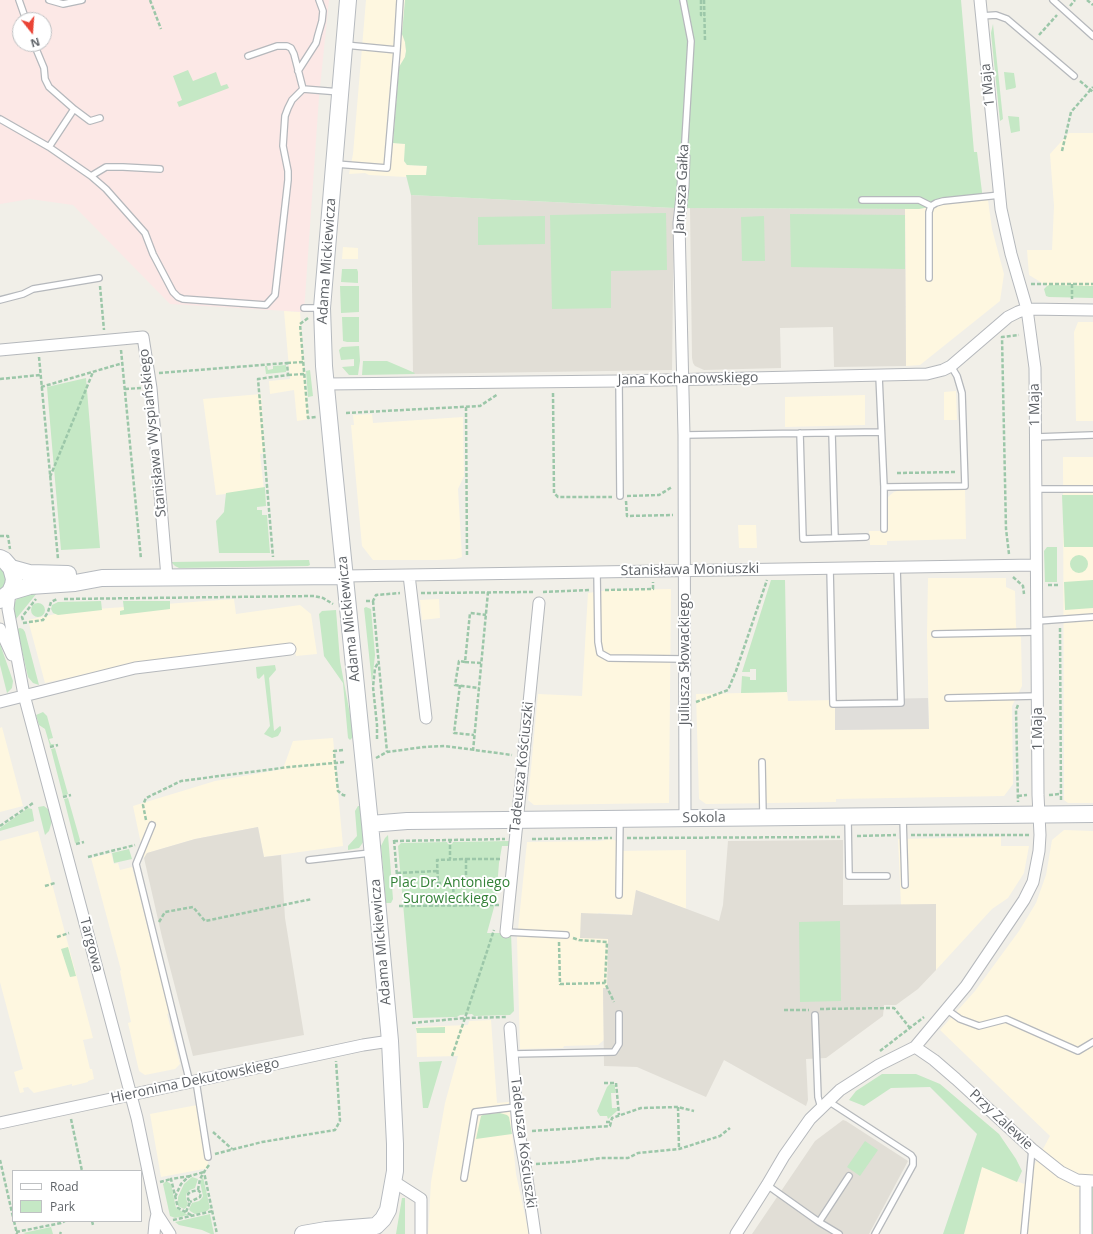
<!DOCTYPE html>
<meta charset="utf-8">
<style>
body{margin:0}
#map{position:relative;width:1093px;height:1234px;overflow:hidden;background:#f1efe8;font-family:"Open Sans",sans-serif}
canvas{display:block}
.legend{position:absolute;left:12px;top:1170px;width:130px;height:52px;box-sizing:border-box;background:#fff;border:1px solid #bfc1c3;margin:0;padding:5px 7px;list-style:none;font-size:12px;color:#5f6368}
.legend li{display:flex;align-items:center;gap:8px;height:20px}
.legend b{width:20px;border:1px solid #bfc1c3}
.north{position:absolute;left:12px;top:12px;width:40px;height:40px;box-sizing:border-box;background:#fff;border:1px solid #bfc1c3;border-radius:50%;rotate:163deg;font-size:11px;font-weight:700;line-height:16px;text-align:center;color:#5f6368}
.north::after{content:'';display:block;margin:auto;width:14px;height:18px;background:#ea4335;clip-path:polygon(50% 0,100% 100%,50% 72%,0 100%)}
</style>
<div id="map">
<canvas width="1093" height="1234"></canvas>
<ul class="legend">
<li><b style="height:5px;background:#fff"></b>Road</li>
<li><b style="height:11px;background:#c5e8c5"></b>Park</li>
</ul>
<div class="north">N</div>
</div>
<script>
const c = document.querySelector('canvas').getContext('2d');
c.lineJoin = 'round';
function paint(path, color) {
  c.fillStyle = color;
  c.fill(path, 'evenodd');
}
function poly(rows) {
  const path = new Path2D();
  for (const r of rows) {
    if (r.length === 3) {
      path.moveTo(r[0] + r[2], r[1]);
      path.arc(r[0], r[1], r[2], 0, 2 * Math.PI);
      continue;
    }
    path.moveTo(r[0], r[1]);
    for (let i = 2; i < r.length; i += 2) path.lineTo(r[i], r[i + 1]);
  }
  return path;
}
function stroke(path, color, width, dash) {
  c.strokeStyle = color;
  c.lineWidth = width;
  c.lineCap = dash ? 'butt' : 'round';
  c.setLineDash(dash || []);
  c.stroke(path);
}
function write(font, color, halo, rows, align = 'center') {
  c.font = font + ' "Open Sans",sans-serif';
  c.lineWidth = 4;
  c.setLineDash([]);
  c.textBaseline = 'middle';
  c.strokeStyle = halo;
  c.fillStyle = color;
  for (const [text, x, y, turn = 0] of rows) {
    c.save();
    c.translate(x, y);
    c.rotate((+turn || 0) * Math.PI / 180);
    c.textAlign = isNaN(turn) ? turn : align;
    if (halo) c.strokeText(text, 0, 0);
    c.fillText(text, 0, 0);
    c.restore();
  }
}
paint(poly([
 [366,0,405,0,402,34,405,42,406,51,405,57,399,67,393,143,406,144,404,161,407,165,427,166,426,176,406,175,406,177,369,175,365,173,349,174,353,154],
 [1069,133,1093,133,1093,286,1047,286,1029,275,1027,250,1052,250,1054,206,1050,154],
 [983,200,988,200,992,229,1004,274,1000,301,920,365,906,366,905,209,919,209,951,203],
 [343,247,358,248,358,259,342,259],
 [284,311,300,312,309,419,297,421,294,390,270,394,269,381,290,379],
 [1078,322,1093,322,1093,421,1076,421,1074,332],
 [956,391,957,420,944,420,944,392],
 [261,394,265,453,260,454,264,490,216,495,203,399],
 [865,395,865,425,785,427,785,397],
 [372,414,373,423,463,417,464,476,458,489,462,557,456,559,437,560,373,560,362,546,351,425,354,425,353,415],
 [1063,457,1093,457,1093,803,1068,803,1064,800],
 [965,488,966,539,887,541,887,545,870,545,869,531,887,531,886,501,889,496,894,492,900,490],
 [738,525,756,525,757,548,739,548],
 [928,578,1006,578,1006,587,1015,591,1016,626,1018,635,1021,637,1022,686,1012,706,1013,784,1004,796,836,799,836,802,706,804,699,799,696,694,787,692,788,701,835,700,835,730,929,728,927,636],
 [671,589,669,803,534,805,528,800,538,694,582,696,588,593,608,590],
 [234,599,236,614,300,605,311,614,317,654,296,656,293,643,131,664,45,683,28,620,69,611],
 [439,599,440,618,422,620,420,600],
 [2,727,23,806,0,812,0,728],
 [333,738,343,846,264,857,258,827,195,839,147,853,144,858,133,806,215,781,283,769,293,741],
 [1064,830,1093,831,1093,1187,1079,1190,1080,1234,964,1234,982,1167,1024,1184,1050,1136,940,1030,975,991,1019,931,1036,903,1046,875,1052,840],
 [38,831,93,1038,83,1040,90,1069,92,1069,94,1079,88,1081,88,1082,72,1086,72,1084,34,1093,28,1087,23,1088,24,1092,20,1093,14,1072,23,1069,0,982,0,841],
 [1001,837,1001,846,1029,846,1024,873,1008,898,992,909,936,970,936,905,901,905,898,839],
 [611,839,617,841,617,851,686,850,686,909,636,890,633,915,598,913,608,939,607,988,603,988,604,1040,598,1045,564,1046,563,1048,520,1049,517,939,527,842,599,841],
 [111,853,114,864,118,863,120,870,132,867,170,1013,167,1014,180,1064,175,1069,145,1075,139,1071,128,1023,131,1022,120,971,121,970,91,858],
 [491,1020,497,1103,509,1102,516,1174,529,1234,428,1234,431,1182,445,1103,458,1056,417,1057,416,1027,468,1025,469,1021],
 [197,1105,209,1168,161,1177,150,1114]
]), '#fef7e0');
paint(poly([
 [928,698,929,729,835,730,835,700]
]), '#e0deda');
paint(poly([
 [411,195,674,208,672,370,413,374],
 [690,208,905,209,906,366,834,367,833,327,780,328,781,368,704,370,695,366,693,363,692,358],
 [258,827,264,857,281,855,285,918,304,1035,193,1056,162,937,144,858,147,853,195,839],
 [843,840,843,905,936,904,936,970,918,989,896,1005,884,1005,883,1016,826,1058,806,1059,808,1100,806,1106,724,1060,706,1097,637,1067,604,1066,603,988,607,988,608,939,580,938,581,913,632,915,636,890,719,921,723,905,728,841],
 [843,1120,846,1121,908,1161,869,1234,752,1234,815,1141]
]), '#e1ded6');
paint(poly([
 [0,0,329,0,319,97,304,312,170,304,73,205,30,199,0,204],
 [20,20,44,20,44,44,20,44]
]), '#fce8e6');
paint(poly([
 [405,0,961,0,974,152,977,152,983,200,951,203,919,209,674,208,411,195,406,175,426,175,427,166,407,165,404,161,405,144,393,143,399,67,405,57,406,51,405,42,402,34],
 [993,24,1003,119,1000,121,991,33],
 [188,70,193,81,216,72,221,86,227,84,229,88,179,107,177,102,182,100,173,76],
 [1004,72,1014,73,1016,87,1015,88,1006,90],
 [1008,116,1019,117,1020,131,1011,133],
 [666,213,667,270,611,271,611,308,552,309,550,215],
 [790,214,905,215,905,269,791,267],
 [545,216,545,244,478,245,478,217],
 [764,216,765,261,742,261,741,217],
 [342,269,357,269,358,272,358,283,341,282],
 [1049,285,1093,286,1093,298,1049,297,1046,296,1044,289,1047,286],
 [340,286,359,286,359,312,341,313],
 [342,317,359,317,359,342,347,342,343,341],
 [359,346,360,361,358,375,349,375,342,367,354,366,354,359,341,360,339,350,342,347],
 [363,361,387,361,415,373,414,374,362,375],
 [286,365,286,372,266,374,265,366,267,366,268,370,273,369,273,366],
 [310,370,313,396,308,397,306,371],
 [86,378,100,548,61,550,47,387],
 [265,487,266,506,257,507,257,510,262,510,262,515,267,515,270,553,219,553,216,521,224,512,226,493],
 [1062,495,1093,495,1093,547,1064,547],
 [1047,547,1057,547,1057,582,1045,582,1044,551],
 [1079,564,9],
 [309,560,310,565,308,566,179,568,175,566,171,562],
 [0,568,5,573,7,582,0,593],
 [771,580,785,580,787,692,741,693,742,676,750,677,750,680,756,680,756,669,750,669,750,672,742,672],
 [1093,580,1093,608,1065,610,1064,582],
 [37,593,16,619,14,619,13,607,17,598,21,595],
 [101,601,102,610,58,615,53,613,51,609,52,605,58,602],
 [123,601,170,601,170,609,120,615,120,611,124,610],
 [38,610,7],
 [366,607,371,609,375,655,372,683,364,608],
 [336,610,340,661,354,736,350,740,348,738,343,683,324,656,319,614,322,611],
 [20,628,23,629,25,632,39,685,33,683,28,677,17,629],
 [0,644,13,681,12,688,7,693,0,665],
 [275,665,276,670,269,678,274,731,280,726,281,727,281,731,278,736,272,738,264,734,270,726,264,674,259,679,257,678,256,667],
 [43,712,47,716,53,738,49,739,51,744,55,744,53,745,50,746,45,729,39,725,36,715],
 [55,748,68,794,63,796,51,749],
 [68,798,80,840,79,842,75,843,64,799],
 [44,806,49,810,52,821,49,831,45,835,38,807],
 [358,806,361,806,364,841,359,848,348,850,348,846,357,836,355,811],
 [28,808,32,809,34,820,34,821,0,831,0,828],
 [388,835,393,899,391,903,386,903,381,846,385,838],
 [510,841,510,846,502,846,499,863,496,900,487,933,511,933,514,1011,510,1015,474,1016,472,1014,460,1015,457,1017,413,1018,398,846,401,843,447,842,448,844,452,844,453,842],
 [129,849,132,859,114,863,112,853],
 [840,921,841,1001,800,1002,799,922],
 [68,947,76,976,70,977,61,949],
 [445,1027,445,1033,417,1033,416,1028],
 [442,1061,428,1108,423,1108,419,1062],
 [882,1074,916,1074,940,1084,999,1134,1016,1159,1022,1171,1017,1182,982,1167,964,1234,943,1234,977,1134,930,1087,891,1088,864,1106,849,1100,856,1091],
 [610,1084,615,1085,615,1093,611,1093,612,1108,617,1108,617,1111,608,1119,607,1116,600,1116,597,1111,607,1087],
 [500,1113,507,1115,509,1117,512,1134,476,1139,481,1116,485,1114],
 [865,1141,878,1150,860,1176,847,1167],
 [192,1177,198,1179,195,1188,190,1190,186,1194,186,1199,188,1203,186,1208,184,1209,178,1206,178,1197,184,1184],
 [203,1177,210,1208,207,1211,195,1214,190,1211,189,1209,192,1203,199,1201,202,1198,203,1196,200,1182],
 [166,1181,171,1184,176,1208,188,1215,175,1218,170,1216,163,1184],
 [1093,1187,1093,1234,1089,1234,1089,1189],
 [402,1198,405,1198,405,1234,396,1234],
 [210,1214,214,1234,211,1234,202,1230,179,1225,175,1222],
 [51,1227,53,1234,26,1234,23,1233]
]), '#c5e8c5');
const lane = poly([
 [19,0,26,20],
 [49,0,63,4,82,0],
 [683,0,691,41,684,157],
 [1053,0,1093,36],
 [981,16,996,15,1007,19,1074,76],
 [397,50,400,0],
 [248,56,277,46,287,46,291,48,294,54,303,89],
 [298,71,316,43,318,35,322,21,323,11,319,0],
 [303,89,340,92],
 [74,109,90,121,100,118],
 [0,119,49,147,74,109,49,87,45,79,44,68,34,44],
 [49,147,91,176,106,189,145,233,153,254,173,292,178,297,183,299,266,305,275,295,288,180,288,171,283,146,285,116,288,108,292,100,303,89],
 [336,164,387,168,397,50,345,45],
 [91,176,106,167,123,167,160,169],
 [862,200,919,200,931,206],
 [929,278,929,212,931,206,936,203,943,201,1000,195],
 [0,300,23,294,33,289,99,278],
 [304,308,320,308],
 [879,376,884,487,884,529],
 [619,381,620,496],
 [800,433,803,539,835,538,832,433],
 [684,435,881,432],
 [1036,437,1092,435],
 [884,487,965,486,962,393,957,376,951,366],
 [1037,489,1093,489],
 [835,538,866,537],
 [830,568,833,704,901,703,897,567],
 [597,572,598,642,600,653,609,658,684,659],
 [1038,621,1093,617],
 [935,634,1037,632],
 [948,698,1037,696],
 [762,762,763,815],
 [903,818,905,885],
 [848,819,849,876,887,876],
 [152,825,136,864,190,1083],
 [309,860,370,853],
 [619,895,620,819],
 [506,932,566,935],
 [946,1009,960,1019,979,1026,1006,1019,1078,1051,1093,1042],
 [815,1015,818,1097,821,1108],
 [512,1054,614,1052,619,1044,619,1014],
 [196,1081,208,1157],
 [828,1101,911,1155,913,1158,913,1165,875,1234],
 [464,1178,475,1112,516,1107],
 [767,1185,819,1222,839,1234],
 [819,1222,849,1176],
 [1024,1234,1032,1149]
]);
const street = poly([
 [684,157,683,187,679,223,684,435,685,818],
 [0,350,143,337,151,388,167,577],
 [326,384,619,381,927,374,943,370,951,366,1008,317,1018,312,1027,309,1093,310],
 [409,575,426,718],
 [344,576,1036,565],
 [10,592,8,609,24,695,137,1118,157,1214,170,1234],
 [0,629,12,655],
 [0,702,135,668,290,649],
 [506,932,539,603],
 [510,1028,518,1127,525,1165,535,1234],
 [915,1047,934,1060,956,1079,1032,1149,1061,1172,1077,1180,1093,1181],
 [0,1123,363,1045,390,1041],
 [393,1181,421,1199,421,1234],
 [1086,1181,1086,1234],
 [154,1234,155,1223,157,1214],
 [736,1234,767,1185,784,1156,810,1119,840,1090,879,1065,915,1047,966,986,1024,900,1033,882,1039,851,1040,835,1038,795,1035,368,1027,309,1011,254,1001,209,980,0]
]);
const secondary = poly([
 [0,558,4,560,11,568,14,579,13,585,10,592,0,600],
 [11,568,29,573,68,574],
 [10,592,30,586,75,583,102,578,344,576],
 [370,824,407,821,1093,814],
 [303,1234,326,1230,376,1226,383,1219,388,1210,395,1171,395,1144,390,1041,370,824,334,470,324,366,322,308,348,0]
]);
stroke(lane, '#b5b8bc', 8);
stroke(street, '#b5b8bc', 13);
stroke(secondary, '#b6babf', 18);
stroke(poly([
 [150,0,161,29],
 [701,0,701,15,705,15],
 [704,0,705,41],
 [1087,0,1093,5],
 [1070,6,1075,0],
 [1039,35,1057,15],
 [1080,81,1093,92],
 [1062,151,1071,112,1093,87],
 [1031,284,1093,284],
 [1072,284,1072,299],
 [100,286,104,330],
 [308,318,300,324,308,418,316,417],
 [121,350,141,559],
 [39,357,58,559],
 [287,363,303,362],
 [159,373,287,363,288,375,258,379,273,557],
 [288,375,304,374],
 [0,379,40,375],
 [41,387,123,363],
 [125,389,141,388],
 [553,393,554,493,558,497,612,497],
 [466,407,467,556],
 [346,413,480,406,498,394],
 [897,473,957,472],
 [50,477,93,372],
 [627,496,659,495,672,487],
 [626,501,627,516,673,515],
 [0,536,8,536,10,549],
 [1009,554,1006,529,1002,337,1019,335],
 [1013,577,1023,586,1024,594],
 [1048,585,1059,585],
 [605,590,653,589,653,582],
 [543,592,590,590],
 [421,593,534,592],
 [64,599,314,596,323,598,333,604],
 [366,601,373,601,376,595,400,593],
 [373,601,387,752],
 [23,620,22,617,36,599],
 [23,623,43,620,48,612,51,602,57,599],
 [1060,628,1061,801],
 [465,662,459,661,455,685,479,688],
 [481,663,465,662,470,613,486,615],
 [460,685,454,733,474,735],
 [696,702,728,690,736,671,767,580],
 [1018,705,1016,710,1018,802],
 [377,739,377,725,373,687,375,668,378,663],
 [50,747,58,745],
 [473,751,488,592],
 [376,758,387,752,424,747,445,746,512,755],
 [344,762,335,763,338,791,343,795,347,796],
 [1049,795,1060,794],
 [1018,796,1027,795],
 [63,797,71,795],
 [146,820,143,805,146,798,181,781,289,767,335,763,334,751,343,750],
 [0,826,33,803],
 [911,835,1030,835],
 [857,836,896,835],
 [627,838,840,837],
 [450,839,450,859],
 [532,839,612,838],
 [394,840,397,876],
 [394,841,505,839],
 [76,844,84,842],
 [88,857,135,845],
 [466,859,466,882,438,883,437,860,466,859],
 [466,859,502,859],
 [397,873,438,871],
 [453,882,454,907],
 [45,886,55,883],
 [399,906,499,905],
 [159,922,165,912,193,907,205,921,312,899],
 [57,937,69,933],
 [573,938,579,940,607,942,605,983,614,1002],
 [559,942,560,984,605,983],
 [820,1009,894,1008,910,1028],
 [784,1010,809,1010],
 [412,1023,465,1018,507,1017],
 [880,1051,924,1017],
 [452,1056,465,1018,494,930],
 [604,1083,616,1083,619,1115],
 [678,1107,679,1149],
 [71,1119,82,1171],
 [606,1122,611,1122],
 [532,1131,610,1126,612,1118,641,1108,678,1107,694,1111],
 [213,1132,232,1149],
 [215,1154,262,1142,335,1130,340,1121,336,1061],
 [0,1160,13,1217],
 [536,1164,570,1162,601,1158,628,1158,638,1153,679,1149,720,1136,730,1128],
 [209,1165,204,1172,217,1234],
 [190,1176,171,1179,178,1208,193,1216],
 [160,1182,171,1179],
 [198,1190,200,1179,204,1172],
 [175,1197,181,1184,187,1178,190,1176,204,1172],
 [186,1212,190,1202,188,1199,188,1194,190,1192,198,1190,201,1193,200,1197,190,1202],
 [173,1220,213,1211],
 [14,1221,17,1234],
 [92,1221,93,1225],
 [16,1232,61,1223,65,1221],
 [60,1234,61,1232]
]), '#9cc7a9', 2.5, [4, 2]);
stroke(lane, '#fff', 5.5);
stroke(street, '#fff', 11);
stroke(secondary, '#fff', 16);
write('14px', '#5f6368', '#fff', [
 ["1 Maja",988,85,-96],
 ["Janusza Gałka",682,189,-87],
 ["Adama Mickiewicza",327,261,-86],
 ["Jana Kochanowskiego",688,379,-1],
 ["1 Maja",1035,405,-91],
 ["Stanisława Wyspiańskiego",153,433,-96],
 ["Stanisława Moniuszki",690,570,-1],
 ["Adama Mickiewicza",349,619,-96],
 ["Juliusza Słowackiego",685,659,-90],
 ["1 Maja",1038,729,-90],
 ["Tadeusza Kościuszki",522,767,-84],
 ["Sokola",704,818,-1],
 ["Adama Mickiewicza",381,942,-95],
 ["Targowa",91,945,75],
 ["Hieronima Dekutowskiego",195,1081,-12],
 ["Przy Zalewie",1001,1120,43],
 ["Tadeusza Kościuszki",523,1143,83]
]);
write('14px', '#348238', '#fff', [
 ["Plac Dr. Antoniego",450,883],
 ["Surowieckiego",450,899]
]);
</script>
